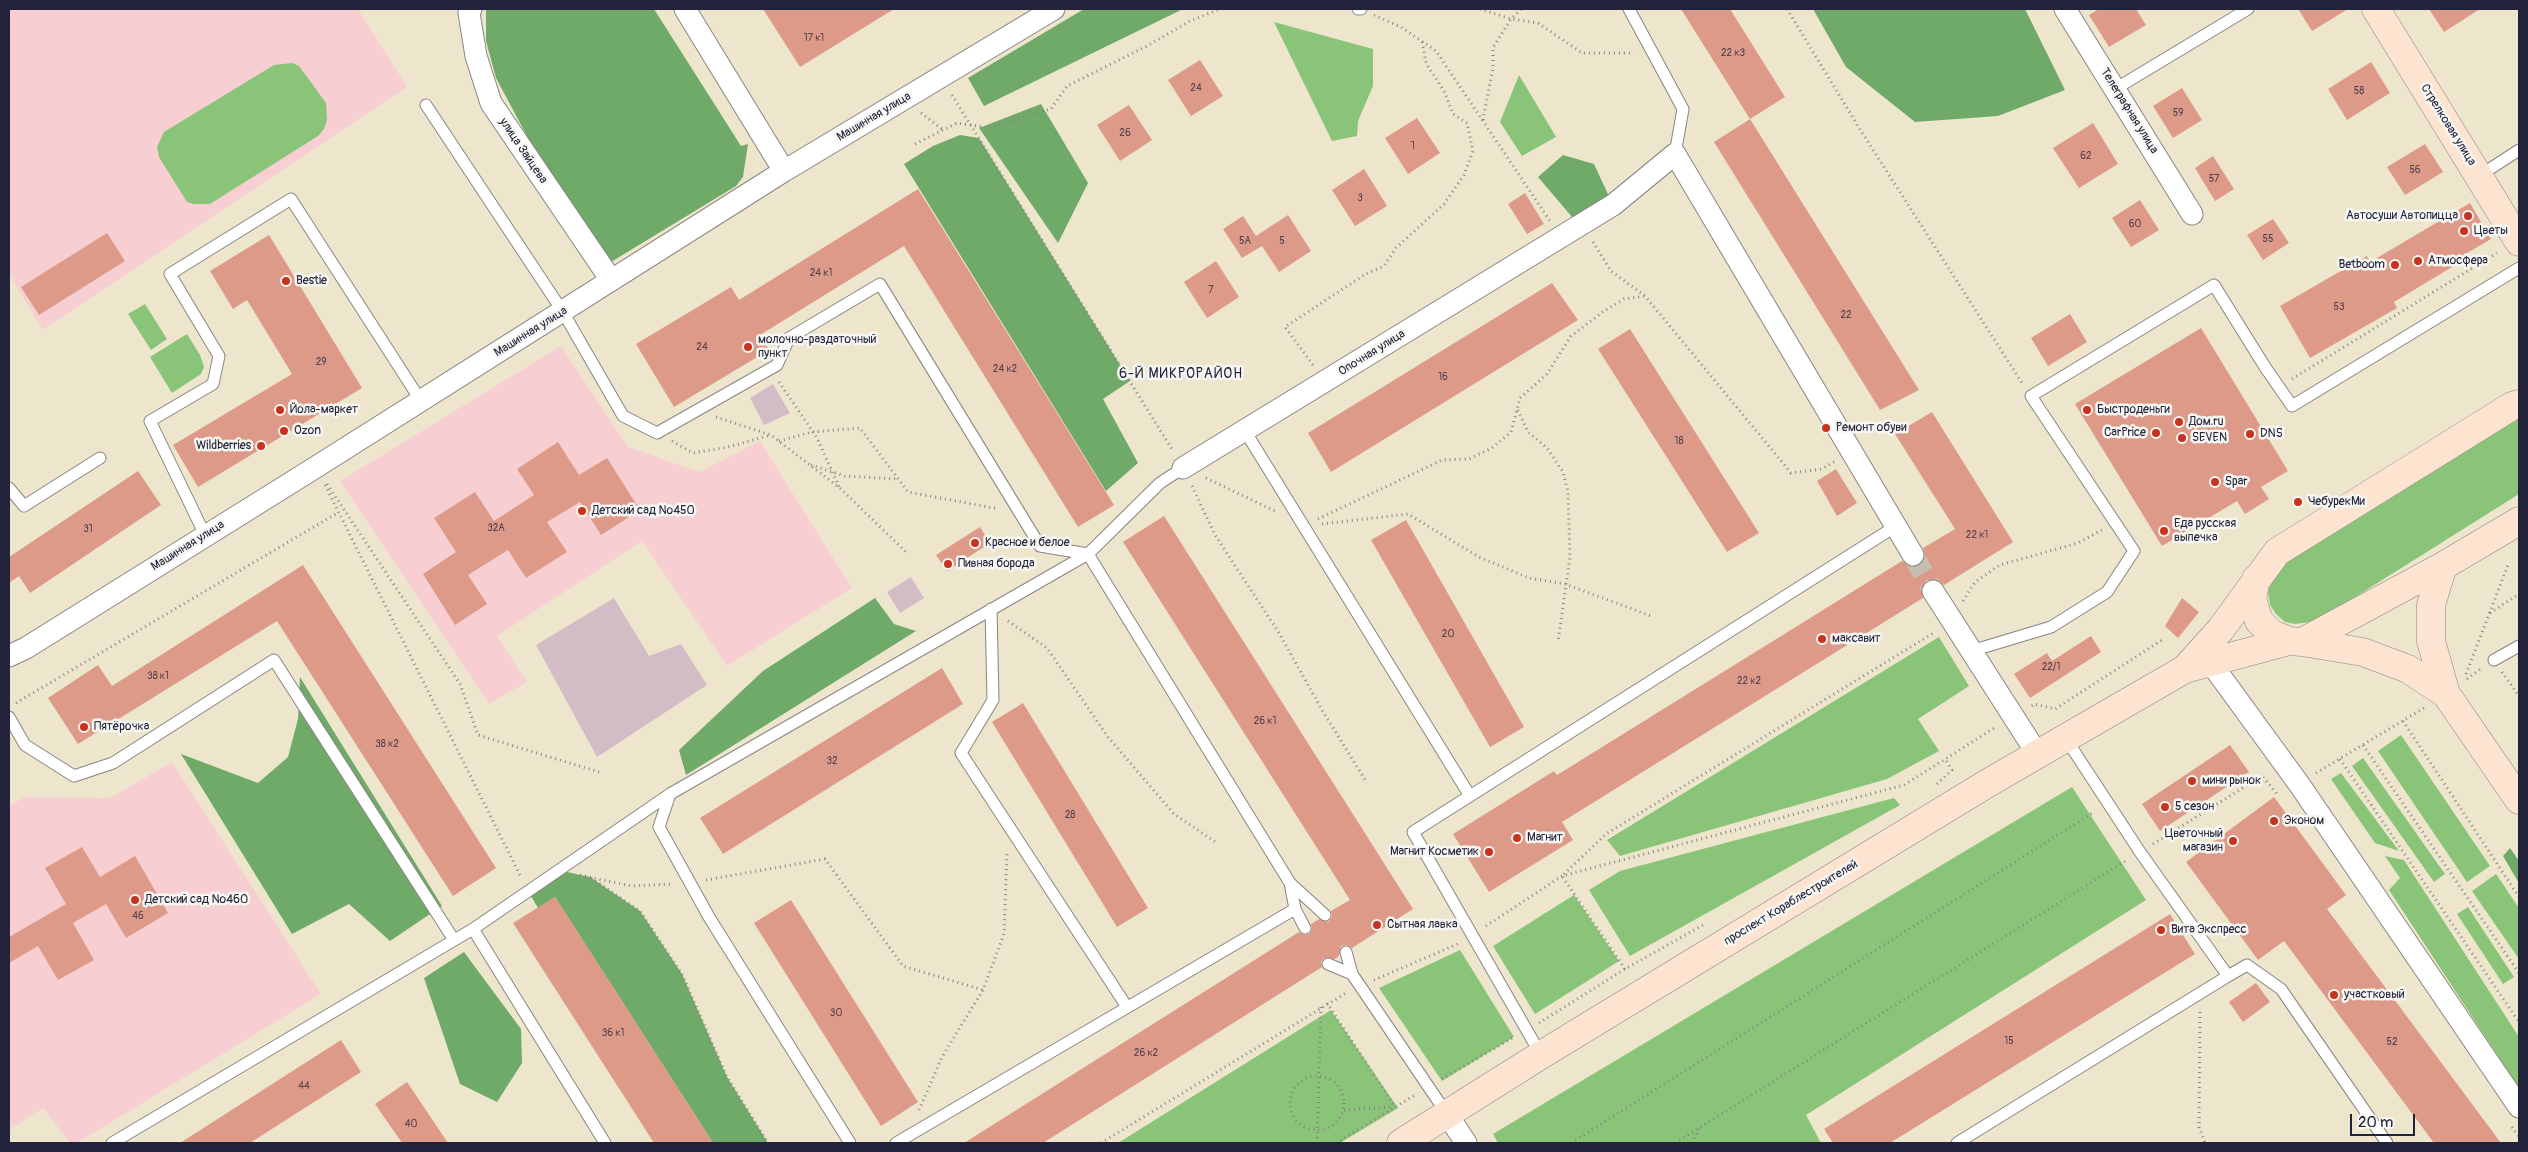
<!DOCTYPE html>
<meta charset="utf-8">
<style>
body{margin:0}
#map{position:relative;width:2528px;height:1152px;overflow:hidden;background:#eee6cc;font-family:Pangolin,sans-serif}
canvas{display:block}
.frame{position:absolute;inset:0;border:10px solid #22223b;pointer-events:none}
.scale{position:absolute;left:2350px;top:1114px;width:65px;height:22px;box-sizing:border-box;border:2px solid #22223b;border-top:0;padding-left:6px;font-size:15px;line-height:18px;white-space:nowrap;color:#22223b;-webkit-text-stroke:4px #f6f6f2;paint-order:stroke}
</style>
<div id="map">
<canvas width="2528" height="1152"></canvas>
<div class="frame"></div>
<div class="scale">20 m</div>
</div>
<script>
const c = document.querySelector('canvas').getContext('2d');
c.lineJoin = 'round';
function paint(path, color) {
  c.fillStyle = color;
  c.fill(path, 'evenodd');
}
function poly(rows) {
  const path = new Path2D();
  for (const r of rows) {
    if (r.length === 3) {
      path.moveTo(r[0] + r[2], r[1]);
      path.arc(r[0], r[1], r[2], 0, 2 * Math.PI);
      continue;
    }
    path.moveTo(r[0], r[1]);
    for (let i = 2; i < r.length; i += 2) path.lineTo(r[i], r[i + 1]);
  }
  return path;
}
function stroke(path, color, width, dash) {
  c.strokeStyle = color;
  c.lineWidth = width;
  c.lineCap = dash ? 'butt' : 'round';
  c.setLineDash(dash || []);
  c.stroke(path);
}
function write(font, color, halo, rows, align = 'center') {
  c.font = font + ' Pangolin,sans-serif';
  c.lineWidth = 5;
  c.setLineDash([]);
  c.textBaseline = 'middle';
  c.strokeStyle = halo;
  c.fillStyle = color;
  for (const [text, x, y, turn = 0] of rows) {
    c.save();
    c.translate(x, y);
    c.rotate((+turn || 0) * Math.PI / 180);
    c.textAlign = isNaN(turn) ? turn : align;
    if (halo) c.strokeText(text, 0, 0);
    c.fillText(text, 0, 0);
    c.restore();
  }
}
paint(poly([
 [9,9,358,9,407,87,43,330,9,274],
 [561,346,628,447,700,472,760,441,852,588,727,666,642,541,497,636,527,682,489,704,340,481],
 [172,762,321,994,77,1143,70,1143,43,1108,9,1130,9,806,25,797,110,798]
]), '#f7cfd3');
paint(poly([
 [773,384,790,413,764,425,750,398],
 [911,577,924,598,900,613,887,592],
 [614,598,649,656,681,644,707,685,597,757,536,645]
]), '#d2bdc7');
paint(poly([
 [1274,22,1373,49,1373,86,1358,121,1357,136,1332,141],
 [292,63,299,66,326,103,327,120,324,129,318,136,210,204,194,204,187,202,159,157,157,147,164,132,274,65],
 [1519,75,1556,137,1522,156,1500,122],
 [145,304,167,339,151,350,128,314],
 [187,334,200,355,204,367,201,374,172,393,150,357],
 [2519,415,2519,494,2317,621,2295,624,2285,622,2276,614,2270,605,2268,593,2270,582,2283,561],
 [1939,637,1969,686,1918,719,1939,751,1887,779,1620,856,1607,840],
 [2401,735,2490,866,2467,882,2378,751],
 [2363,758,2445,874,2434,882,2352,766],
 [2341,773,2399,851,2375,843,2331,779],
 [2072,787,2146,900,1806,1115,1821,1143,1498,1143,1493,1134],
 [1894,798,1900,805,1630,956,1589,890,1620,871],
 [2385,856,2404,860,2519,1037,2519,1088,2389,890,2400,878],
 [2496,874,2519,908,2519,959,2472,891],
 [1574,895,1619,961,1535,1014,1493,946],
 [2468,907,2514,977,2503,984,2457,914],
 [1460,950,1514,1037,1442,1081,1379,988],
 [1331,1010,1398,1108,1340,1143,1118,1143]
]), '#8ac479');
paint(poly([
 [486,9,654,9,741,146,748,144,743,177,736,186,611,262,536,153,496,78,486,41],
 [1084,9,1183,9,984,106,968,78],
 [1813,9,2025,9,2065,90,1998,116,1915,122,1846,67],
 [1041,104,1088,183,1058,243,979,128],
 [960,135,979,138,1130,381,1103,399,1138,463,1106,491,904,164,933,146],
 [1563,155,1594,164,1613,205,1572,217,1538,177],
 [875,598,894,624,916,631,686,775,679,750,763,671],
 [300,677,442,906,390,941,349,904,292,934,181,754,258,783,288,757,298,719],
 [2510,848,2519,861,2519,883,2503,856],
 [558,870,590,877,640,911,682,974,727,1077,768,1143,713,1143,555,897,538,908,528,891],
 [464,952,521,1029,522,1063,497,1102,460,1084,424,978]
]), '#6faa69');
paint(poly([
 [763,9,894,9,800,67],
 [1681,9,1730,9,1785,97,1750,119],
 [2099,9,2136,9,2146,25,2109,47,2089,15],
 [2298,9,2348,9,2312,31],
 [2429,9,2480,9,2444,32],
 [1200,60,1223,96,1191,116,1168,80],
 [2371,62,2390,93,2347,120,2328,89],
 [2182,88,2202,120,2173,138,2153,106],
 [1129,105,1152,140,1120,161,1097,125],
 [1417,118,1440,153,1408,174,1385,138],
 [1750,119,1919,390,1880,410,1714,142],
 [2093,123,2118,164,2079,188,2053,148],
 [2425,144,2443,172,2405,195,2387,167],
 [2213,156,2234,189,2215,201,2195,168],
 [1364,169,1387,206,1355,226,1332,190],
 [918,189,1114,505,1078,527,904,246,760,335,769,350,674,407,636,344,731,287,739,300],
 [1525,193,1544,224,1527,234,1508,204],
 [2140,200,2159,230,2131,247,2112,218],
 [2470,203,2491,239,2450,263,2452,267,2394,302,2397,308,2310,358,2280,306,2367,256,2370,262],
 [1288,215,1311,251,1279,272,1262,246,1242,258,1223,229,1243,216,1256,236],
 [2273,219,2289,243,2263,260,2247,235],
 [107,233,125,261,39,315,21,287],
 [269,235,362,388,198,487,173,445,292,374,247,300,233,309,210,271],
 [1216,261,1239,297,1207,318,1184,282],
 [1552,283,1578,320,1331,472,1308,433],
 [2070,314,2087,342,2048,366,2031,338],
 [2201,328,2288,471,2261,487,2269,499,2245,514,2237,501,2162,546,2075,404],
 [1630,329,1759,533,1727,552,1598,349],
 [1932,412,2013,542,1944,585,1938,580,1927,580,1922,586,1923,598,1562,822,1573,840,1489,892,1453,834,1554,771,1557,775,1902,561,1913,567,1920,565,1925,555,1923,548,1955,529,1895,434],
 [558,442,579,475,607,458,640,510,601,535,580,502,547,522,567,552,526,578,508,550,468,575,487,604,455,625,423,574,456,552,434,518,475,492,494,521,534,495,517,469],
 [1836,469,1857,503,1837,516,1817,481],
 [138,471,161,505,30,593,19,576,9,583,9,557],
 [1164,516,1413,909,1352,948,1347,945,1341,946,1339,956,1335,959,1324,958,1321,962,1322,967,1043,1143,964,1143,1299,932,1304,935,1309,934,1312,929,1311,924,1319,919,1328,922,1332,917,1331,911,1350,900,1123,542],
 [1406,520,1524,727,1490,747,1371,540],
 [980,527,990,543,947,571,936,555],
 [303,565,496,868,453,896,277,621,78,744,48,698,98,665,112,686],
 [2182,598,2199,612,2178,638,2165,626],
 [2091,636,2101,652,2030,698,2014,674,2047,653,2052,661],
 [942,668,963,704,723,854,700,818],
 [1023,703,1148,908,1117,927,992,722],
 [2230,745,2249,772,2160,831,2142,804],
 [2274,797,2346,895,2327,909,2501,1143,2434,1143,2284,941,2258,960,2186,862],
 [82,847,100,877,135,856,168,913,126,938,106,904,73,923,94,960,58,980,38,946,9,963,9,937,66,904,45,868],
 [555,897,713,1143,654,1143,513,923],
 [791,900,918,1102,881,1126,754,923],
 [2170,914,2195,954,1890,1143,1833,1143,1824,1129],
 [2256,983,2270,1002,2243,1022,2229,1002],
 [341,1040,361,1072,250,1143,180,1143],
 [407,1082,448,1143,402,1143,375,1104]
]), '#de9a89');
stroke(poly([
 [1913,555,1933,591]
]), '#c5bfaf', 21, [21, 11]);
const lane = poly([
 [1358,9,1361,9],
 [1629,9,1683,109,1675,154],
 [2115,89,2248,9],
 [426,105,563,312,623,416,657,433,777,365,789,338,880,284,1040,546,1088,554,1290,883,1295,909,1305,928],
 [2479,176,2519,150],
 [1245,431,1470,796],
 [9,488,24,506,100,458],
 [205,535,150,421,213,384,219,356,170,274,291,199,421,401],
 [991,609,993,700,961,753,1127,1007],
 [1971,651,2051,627,2107,592,2134,551,2031,396,2214,285,2265,367,2292,406,2519,268],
 [2494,660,2519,646],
 [9,717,25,745,74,776,113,763,274,660,454,940],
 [2066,739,2140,852,2228,976,2247,965,2281,989,2387,1143],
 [670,794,659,827,709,917,850,1143],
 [1290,883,1325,915],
 [473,929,670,794,1088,554,1160,483,1183,468],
 [1346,952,1352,974,1447,1114],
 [1328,964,1352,974],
 [1541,1055,1413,832,1896,526],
 [112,1143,473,929,605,1143],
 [896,1143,1295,909],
 [1957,1143,2228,976]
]);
const street = poly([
 [471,9,469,13,476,56,491,103,611,280],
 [685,9,784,171],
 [2065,9,2192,214],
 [1183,468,1613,205,1675,154,1913,555],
 [1933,591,2038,755],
 [9,656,26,648,316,467,784,171,1054,9],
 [2210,662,2299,784,2519,1107],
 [1447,1114,1466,1143]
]);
const secondary = poly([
 [2376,9,2519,242],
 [2443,566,2431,605,2431,641,2446,694,2519,800],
 [2256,579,2252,599,2259,621,2272,634,2289,641],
 [2302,642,2443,566,2519,521],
 [2185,669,2289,641,2302,642,2363,652,2408,669,2446,694],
 [1401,1143,1541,1055,1988,783,2185,669,2221,629,2277,552,2512,406,2519,404]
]);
stroke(lane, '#888484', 13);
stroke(street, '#888484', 23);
stroke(secondary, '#888484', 29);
stroke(poly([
 [1480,9,1511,19,1538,23,1582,53,1634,53],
 [1787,9,1861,131,2022,383],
 [1374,15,1401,27,1436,51,1550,221],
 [952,95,1173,451],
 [921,113,942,129],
 [1483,120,1493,67,1493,48,1511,19,1521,9],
 [915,144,957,123,989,128,1051,109,1067,86,1147,46,1190,21,1220,9],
 [1593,242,1611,271,1645,296,1791,473,1822,469,1834,462],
 [1313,365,1285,327,1364,275,1384,266,1396,248,1444,204,1464,175,1473,151,1467,123,1453,114,1445,93,1426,63,1422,41],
 [2292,379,2497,253],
 [779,382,817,438,840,489],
 [1518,410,1528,432,1547,448,1563,472,1568,492,1570,557,1558,642],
 [716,417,771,435,841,489,906,552],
 [672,441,693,453,728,447,771,435],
 [779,441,812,432,860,428,908,492,999,509],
 [811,465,845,476,898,479],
 [1206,478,1275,511],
 [327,484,460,684,478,735,602,773],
 [325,485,521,877],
 [1192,486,1215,535,1279,633,1322,710,1367,783],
 [1318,519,1442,460,1469,459,1492,448,1511,432,1520,398,1547,374,1571,336,1604,311,1624,299,1645,296],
 [1322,524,1408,514,1479,557,1529,578,1565,584,1651,616],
 [1963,601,1975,582,2000,565,2078,543,2102,530],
 [2490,613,2519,594],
 [1008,621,1047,648,1108,737,1174,814,1217,843],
 [2502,672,2519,696],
 [2466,674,2508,565],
 [2467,679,2482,668],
 [16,703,339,512],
 [2032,706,2034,704,2055,709,2162,640],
 [2403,721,2519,897],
 [2363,745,2519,973],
 [2340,759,2519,1022],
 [2316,773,2424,708],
 [1937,784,1952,770,1945,759],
 [2153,844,2262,776,2278,795],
 [580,875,631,886,672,884],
 [591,878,640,911,682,974,727,1077,768,1143],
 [706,880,825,859,903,966,983,990],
 [1486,926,1562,876,1904,785,1996,727],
 [1625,969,1562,876,1606,834,1935,632],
 [1374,980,1460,943],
 [1327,1003,1395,1107],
 [2200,1012,2199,1127,2205,1143],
 [1539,1023,1625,969,1703,925],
 [1317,1103,27],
 [1442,1079,1514,1037],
 [919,1110,942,1057,983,990,1004,934,1007,854],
 [1344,1110,1393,1107],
 [2512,1127,2519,1137],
 [1101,1143,1346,993],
 [1317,1143,1321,1007],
 [1336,1143,1415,1095],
 [1571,1143,2094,812],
 [1675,1143,2127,860],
 [1692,1143,1700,1128]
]), '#888484', 3, [1, 4]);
stroke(lane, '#fff', 11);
stroke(street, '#fff', 21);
stroke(secondary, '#fde4d1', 28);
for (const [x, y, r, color] of [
 [2468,216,5,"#c8321e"],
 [2464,231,5,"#c8321e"],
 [2418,261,5,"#c8321e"],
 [2395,265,5,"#c8321e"],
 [286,281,5,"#c8321e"],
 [748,347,5,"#c8321e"],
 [280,410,5,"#c8321e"],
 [2087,410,5,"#c8321e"],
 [2179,422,5,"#c8321e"],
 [1826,428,5,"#c8321e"],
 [284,431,5,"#c8321e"],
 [2156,433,5,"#c8321e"],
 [2250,434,5,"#c8321e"],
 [2182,438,5,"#c8321e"],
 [261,446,5,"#c8321e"],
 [2215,482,5,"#c8321e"],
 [2298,502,5,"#c8321e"],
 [582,511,5,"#c8321e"],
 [2164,531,5,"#c8321e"],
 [975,543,5,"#c8321e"],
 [948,564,5,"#c8321e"],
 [1822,639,5,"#c8321e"],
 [84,727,5,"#c8321e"],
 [2192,781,5,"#c8321e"],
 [2165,807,5,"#c8321e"],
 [2274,821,5,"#c8321e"],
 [1517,838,5,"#c8321e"],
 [2233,841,5,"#c8321e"],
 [1489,852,5,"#c8321e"],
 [135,900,5,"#c8321e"],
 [1377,925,5,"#c8321e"],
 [2161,930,5,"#c8321e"],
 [2334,995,5,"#c8321e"]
]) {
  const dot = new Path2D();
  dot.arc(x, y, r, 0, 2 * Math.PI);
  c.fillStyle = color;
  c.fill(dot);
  stroke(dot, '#f6f6f2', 2);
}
write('10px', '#51404e', null, [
 ["17 к1",814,38],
 ["22 к3",1733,53],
 ["24",1196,88],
 ["58",2359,91],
 ["59",2178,113],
 ["26",1125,133],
 ["1",1413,146],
 ["62",2086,156],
 ["56",2415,170],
 ["57",2214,179],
 ["3",1360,198],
 ["60",2135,224],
 ["55",2268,239],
 ["5А",1245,241],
 ["5",1282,241],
 ["24 к1",821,273],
 ["7",1211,290],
 ["53",2339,307],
 ["22",1846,315],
 ["24",702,347],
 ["29",321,362],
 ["24 к2",1005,369],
 ["16",1443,377],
 ["18",1679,441],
 ["32А",496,528],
 ["31",88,529],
 ["22 к1",1977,535],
 ["20",1448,634],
 ["22/1",2051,667],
 ["38 к1",158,676],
 ["22 к2",1749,681],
 ["26 к1",1265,721],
 ["38 к2",387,744],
 ["32",832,761],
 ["28",1070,815],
 ["46",138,916],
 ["30",836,1013],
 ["36 к1",613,1033],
 ["15",2009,1041],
 ["52",2392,1042],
 ["26 к2",1146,1053],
 ["44",304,1086],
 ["40",411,1124]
]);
write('12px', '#22223b', '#f6f6f2', [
 ["Телеграфная улица",2129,111,58],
 ["Машинная улица",874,117,-31],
 ["Стрелковая улица",2448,125,58],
 ["улица Зайцева",523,151,56],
 ["Машинная улица",531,332,-32],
 ["Опочная улица",1372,353,-32],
 ["Машинная улица",188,546,-32],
 ["проспект Кораблестроителей",1791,903,-31]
]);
write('12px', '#22223b', '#f6f6f2', [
 ["Автосуши Автопицца",2458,216,"right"],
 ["Цветы",2474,231],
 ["Атмосфера",2428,261],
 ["Betboom",2385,265,"right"],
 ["Bestie",296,281],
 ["молочно-раздаточный",758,340],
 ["пункт",758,354],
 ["Йола-маркет",290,410],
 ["Быстроденьги",2097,410],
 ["Дом.ru",2189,422],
 ["Ремонт обуви",1836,428],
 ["Ozon",294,431],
 ["CarPrice",2146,433,"right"],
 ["DNS",2260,434],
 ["SEVEN",2192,438],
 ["Wildberries",251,446,"right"],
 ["Spar",2225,482],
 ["ЧебурекМи",2308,502],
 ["Детский сад №450",592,511],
 ["Еда русская",2174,524],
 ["выпечка",2174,538],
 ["Красное и белое",985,543],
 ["Пивная борода",958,564],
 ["максавит",1832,639],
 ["Пятёрочка",94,727],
 ["мини рынок",2202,781],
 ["5 сезон",2175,807],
 ["Эконом",2284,821],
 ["Цветочный",2223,834,"right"],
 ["магазин",2223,848,"right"],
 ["Магнит",1527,838],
 ["Магнит Косметик",1479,852,"right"],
 ["Детский сад №460",145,900],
 ["Сытная лавка",1387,925],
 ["Вита Экспресс",2171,930],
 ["участковый",2344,995]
], 'left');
c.letterSpacing = '1px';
write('14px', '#22223b', '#f6f6f2', [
 ["6-Й МИКРОРАЙОН",1181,374]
]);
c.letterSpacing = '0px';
</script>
